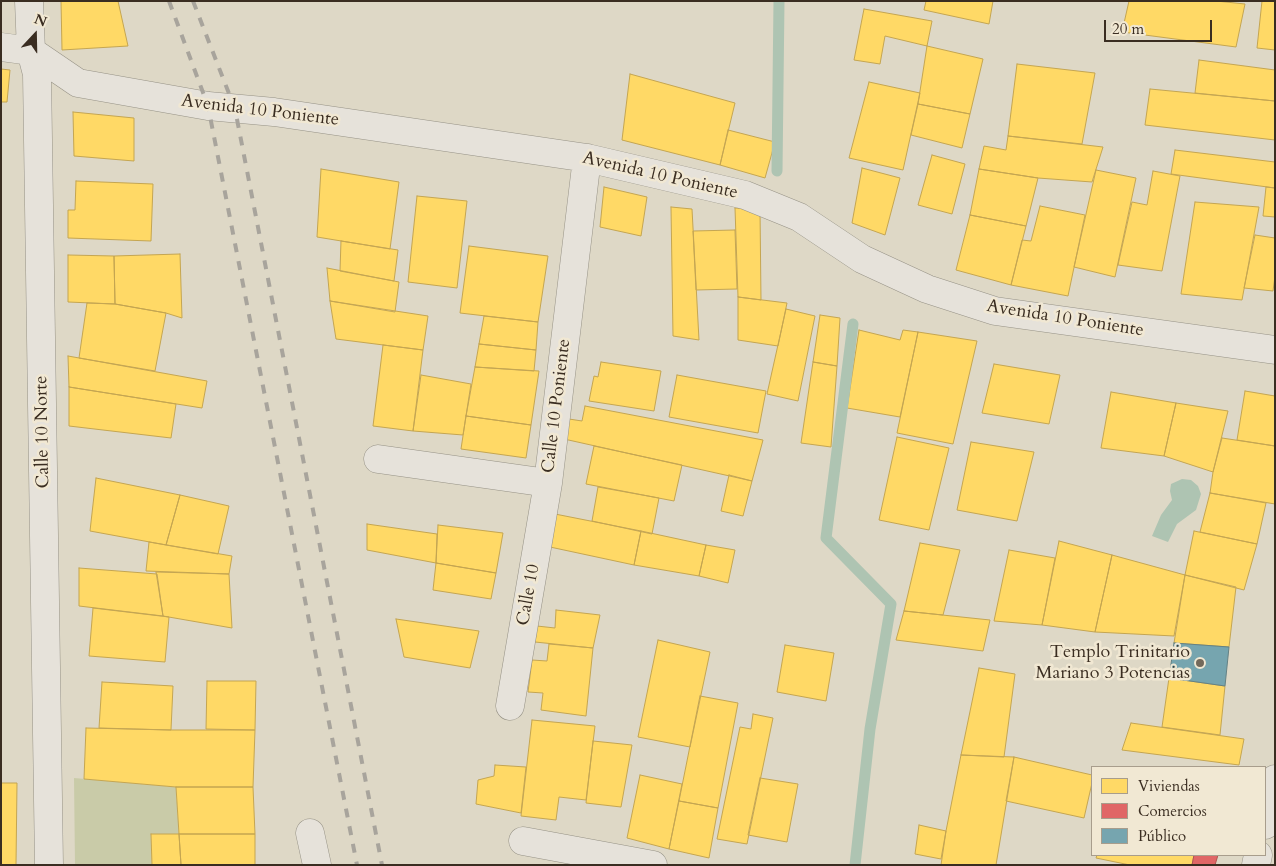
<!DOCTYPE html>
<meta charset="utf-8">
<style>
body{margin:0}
#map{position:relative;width:1276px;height:866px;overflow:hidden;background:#ded8c6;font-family:Cardo,serif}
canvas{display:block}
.frame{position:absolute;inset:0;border:2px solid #3a2d21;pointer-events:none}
.legend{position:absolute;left:1091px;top:766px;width:175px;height:90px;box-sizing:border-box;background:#f1e8d3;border:1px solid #a89d8c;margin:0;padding:6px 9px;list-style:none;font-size:15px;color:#3a2d21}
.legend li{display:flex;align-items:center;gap:10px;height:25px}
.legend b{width:25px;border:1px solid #a89d8c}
.north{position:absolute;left:10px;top:10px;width:50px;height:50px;-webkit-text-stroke:4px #f1e8d3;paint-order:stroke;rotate:21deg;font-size:14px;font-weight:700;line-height:20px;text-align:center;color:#3a2d21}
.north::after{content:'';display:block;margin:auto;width:18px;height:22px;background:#3a2d21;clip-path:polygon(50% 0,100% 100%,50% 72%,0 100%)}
.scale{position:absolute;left:1104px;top:20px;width:108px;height:22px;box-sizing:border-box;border:2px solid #3a2d21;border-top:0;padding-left:6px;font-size:15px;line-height:18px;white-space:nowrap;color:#3a2d21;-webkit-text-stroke:4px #f1e8d3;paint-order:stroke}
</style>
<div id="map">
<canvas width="1276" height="866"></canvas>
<div class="frame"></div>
<ul class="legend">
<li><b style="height:14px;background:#ffd966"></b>Viviendas</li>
<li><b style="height:14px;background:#e06666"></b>Comercios</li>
<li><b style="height:14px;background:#76a5af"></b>Público</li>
</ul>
<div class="north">N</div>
<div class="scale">20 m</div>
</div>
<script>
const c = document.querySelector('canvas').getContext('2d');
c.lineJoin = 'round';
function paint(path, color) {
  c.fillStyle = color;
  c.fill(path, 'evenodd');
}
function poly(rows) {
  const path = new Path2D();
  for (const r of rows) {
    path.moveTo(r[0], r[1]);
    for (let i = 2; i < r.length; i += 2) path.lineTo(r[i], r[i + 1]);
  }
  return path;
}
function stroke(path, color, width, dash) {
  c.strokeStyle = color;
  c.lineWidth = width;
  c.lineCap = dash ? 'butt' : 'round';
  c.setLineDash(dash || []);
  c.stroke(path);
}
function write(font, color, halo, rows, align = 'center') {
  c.font = font + ' Cardo,serif';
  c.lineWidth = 5;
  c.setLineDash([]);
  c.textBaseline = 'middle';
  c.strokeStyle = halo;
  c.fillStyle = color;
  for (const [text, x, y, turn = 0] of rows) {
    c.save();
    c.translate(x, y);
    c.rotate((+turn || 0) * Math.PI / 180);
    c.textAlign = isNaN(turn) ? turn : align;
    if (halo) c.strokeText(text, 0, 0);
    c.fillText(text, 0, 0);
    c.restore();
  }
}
paint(poly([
 [74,778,176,787,179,834,151,835,152,865,75,865]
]), '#c9cba8');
paint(poly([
 [1182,479,1191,480,1198,486,1201,494,1196,510,1177,524,1168,542,1152,536,1161,515,1172,500,1170,491,1171,484]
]), '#aec4b2');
const homes = poly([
 [61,1,118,1,128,46,62,50,61,1],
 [926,1,993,1,989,24,924,10,926,1],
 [1129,1,1216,1,1245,4,1236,47,1122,32,1129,1],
 [1262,1,1275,1,1275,50,1257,48,1262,1],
 [864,9,932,21,927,46,885,36,880,64,854,60,864,9],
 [927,46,983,59,970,114,918,104,927,46],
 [1199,60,1275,70,1275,101,1195,93,1199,60],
 [1017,64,1095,73,1082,144,1008,136,1017,64],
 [1,69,10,70,7,102,1,102,1,69],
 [630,74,735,103,720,165,622,140,630,74],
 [869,82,920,93,903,170,849,158,869,82],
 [1150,89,1275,101,1275,140,1145,125,1150,89],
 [918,104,970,114,962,148,911,135,918,104],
 [73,112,134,118,134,161,74,156,73,112],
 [728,130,775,142,765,178,720,165,728,130],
 [1008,136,1103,147,1092,182,1038,178,979,169,984,146,1006,150,1008,136],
 [1175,150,1275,162,1275,188,1171,174,1175,150],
 [932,155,965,164,952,214,918,205,932,155],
 [862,168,900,178,885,235,852,223,862,168],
 [321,169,399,182,390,249,317,237,321,169],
 [979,169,1038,178,1026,226,970,215,979,169],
 [1096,170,1136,178,1115,277,1074,267,1096,170],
 [1153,171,1180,176,1162,271,1118,265,1132,202,1147,205,1153,171],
 [76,181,153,184,151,241,68,238,68,210,75,210,76,181],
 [604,187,647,197,641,236,600,227,604,187],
 [1266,187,1275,188,1275,217,1263,216,1266,187],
 [417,196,467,201,457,288,408,282,417,196],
 [1195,202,1259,207,1242,300,1181,294,1195,202],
 [1040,206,1085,215,1068,296,1011,285,1022,240,1031,241,1040,206],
 [671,207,692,209,699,340,673,336,671,207],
 [735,208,760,210,761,300,738,297,735,208],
 [970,215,1026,226,1011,285,956,270,970,215],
 [735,230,737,289,696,290,693,231,735,230],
 [1255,235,1275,238,1275,276,1273,291,1244,288,1255,235],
 [341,241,398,250,394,281,340,271,341,241],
 [469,246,548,256,538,322,460,313,469,246],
 [180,254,182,318,166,313,115,304,114,256,180,254],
 [68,255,114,256,115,304,68,302,68,255],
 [327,268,399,282,395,312,330,301,327,268],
 [738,297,787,303,778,346,738,340,738,297],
 [330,301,428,316,423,350,336,339,330,301],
 [87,303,115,304,166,313,155,371,79,358,87,303],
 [786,309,815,316,798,401,767,394,786,309],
 [820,315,840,318,837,366,813,362,820,315],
 [484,316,538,322,536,350,479,344,484,316],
 [859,330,900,340,903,330,918,332,900,417,847,408,859,330],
 [918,332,977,341,953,444,897,433,918,332],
 [479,344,536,350,534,371,475,367,479,344],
 [383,345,423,350,413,431,373,426,383,345],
 [68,356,207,381,202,408,69,387,68,356],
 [601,362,661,371,654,411,589,401,594,376,598,377,601,362],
 [813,362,837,366,831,447,801,443,813,362],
 [994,364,1060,375,1049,424,982,413,994,364],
 [475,367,539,371,531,425,466,416,475,367],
 [421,375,471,384,463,435,413,431,421,375],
 [677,375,766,391,758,433,669,417,677,375],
 [69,387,176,404,171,438,69,426,69,387],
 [1245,391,1275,396,1275,446,1237,440,1245,391],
 [1111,392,1176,403,1164,456,1101,448,1111,392],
 [1176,403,1228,411,1213,472,1164,456,1176,403],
 [585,406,763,440,752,481,564,439,569,419,582,421,585,406],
 [466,416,531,425,526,458,461,449,466,416],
 [897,437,949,448,929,530,879,520,897,437],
 [1222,438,1275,446,1275,504,1210,493,1213,472,1222,438],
 [971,442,1034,452,1017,521,957,510,971,442],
 [594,446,682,465,674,501,586,484,594,446],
 [729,475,752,481,743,516,721,511,729,475],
 [96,478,180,495,166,545,90,531,96,478],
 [598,487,659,498,652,534,592,521,598,487],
 [1210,493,1266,503,1257,544,1200,532,1210,493],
 [180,495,229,506,218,554,166,545,180,495],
 [555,514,641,531,634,565,550,547,555,514],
 [367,524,437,534,436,563,367,550,367,524],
 [438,525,503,533,496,573,436,563,438,525],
 [641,531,706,545,699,576,634,565,641,531],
 [1194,531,1257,544,1244,590,1185,575,1194,531],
 [1059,541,1112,555,1095,632,1042,625,1059,541],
 [149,542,232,556,229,574,146,571,149,542],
 [920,543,960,550,943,615,904,611,920,543],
 [706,545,735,550,728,583,699,576,706,545],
 [1009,550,1055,558,1042,625,994,621,1009,550],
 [1112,555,1185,575,1174,636,1095,632,1112,555],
 [436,563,496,573,491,599,433,590,436,563],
 [79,568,157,574,163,616,79,606,79,568],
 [156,572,229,574,232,628,163,616,156,572],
 [1185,575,1236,587,1229,647,1174,643,1185,575],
 [93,608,169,617,165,662,89,656,93,608],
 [556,610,600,615,593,648,535,642,537,626,555,628,556,610],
 [904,611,990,620,983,651,896,640,904,611],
 [396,619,479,631,470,668,404,657,396,619],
 [658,640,710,652,690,747,638,737,658,640],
 [549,644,593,648,586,716,541,710,543,693,528,692,532,660,547,661,549,644],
 [785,645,834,653,826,701,777,692,785,645],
 [979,668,1015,674,1004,757,961,755,979,668],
 [1169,678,1225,686,1220,735,1162,727,1169,678],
 [207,681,256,681,255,730,206,729,207,681],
 [102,682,173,686,171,730,99,728,102,682],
 [700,696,738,703,718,808,679,801,700,696],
 [753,714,773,718,747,844,717,839,740,727,751,729,753,714],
 [532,720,595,726,586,800,559,797,556,820,521,816,532,720],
 [1131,723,1244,739,1239,765,1122,750,1131,723],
 [86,728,171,730,255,730,253,787,176,787,84,779,86,728],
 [593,741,632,745,621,807,586,803,593,741],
 [961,755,1014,757,996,865,941,865,946,831,961,755],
 [1014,757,1092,775,1092,783,1084,818,1006,801,1014,757],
 [495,765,526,767,521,813,476,804,478,780,494,776,495,765],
 [640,775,682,784,669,849,627,838,640,775],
 [760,778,798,784,787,842,748,835,760,778],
 [1,783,17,783,16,865,1,865,1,783],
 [176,787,253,787,255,834,179,834,176,787],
 [679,801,718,808,709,858,669,849,679,801],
 [919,825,946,831,941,859,915,854,919,825],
 [151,834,179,834,181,865,152,865,151,834],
 [179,834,255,834,255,865,181,865,179,834],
 [1097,855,1194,855,1192,865,1130,865,1096,858,1097,855]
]);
paint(homes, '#ffd966');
stroke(homes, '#c4a551', 1);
const shops = poly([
 [1194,855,1218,855,1215,865,1192,865,1194,855]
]);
paint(shops, '#e06666');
stroke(shops, '#ae5551', 1);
const public = poly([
 [1174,643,1229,647,1225,686,1169,678,1174,643]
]);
paint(public, '#76a5af');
stroke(public, '#648184', 1);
stroke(poly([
 [777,171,779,1],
 [853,324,826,538,891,604,870,729,855,865]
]), '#aec4b2', 11);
const minor = poly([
 [29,1,31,51,37,74,49,865],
 [1,47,31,51,78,83,208,106,274,112,587,158,745,195,799,217,862,259,927,289,995,311,1275,350],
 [378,459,548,483],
 [510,706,548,483,587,158],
 [1265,825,1275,779],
 [310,833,317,865],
 [523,841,653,865],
 [1256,865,1258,855]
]);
stroke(minor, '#969286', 29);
stroke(minor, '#e6e2da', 28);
stroke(poly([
 [169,1,208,106,357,865],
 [193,1,235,109,382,865]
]), '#a8a49c', 4, [9, 9]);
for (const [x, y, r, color] of [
 [1200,663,5,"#73695b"]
]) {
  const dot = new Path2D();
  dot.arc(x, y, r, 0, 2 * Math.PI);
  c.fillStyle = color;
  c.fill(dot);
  stroke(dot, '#f1e8d3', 2);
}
write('18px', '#3a2d21', '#f1e8d3', [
 ["Avenida 10 Poniente",260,111,7],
 ["Avenida 10 Poniente",660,176,13],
 ["Avenida 10 Poniente",1065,319,9],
 ["Calle 10 Poniente",557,406,-83],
 ["Calle 10 Norte",43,432,-91],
 ["Calle 10",529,595,-80]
]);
write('18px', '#3a2d21', '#f1e8d3', [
 ["Templo Trinitario",1190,653],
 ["Mariano 3 Potencias",1190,674]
], 'right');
</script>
